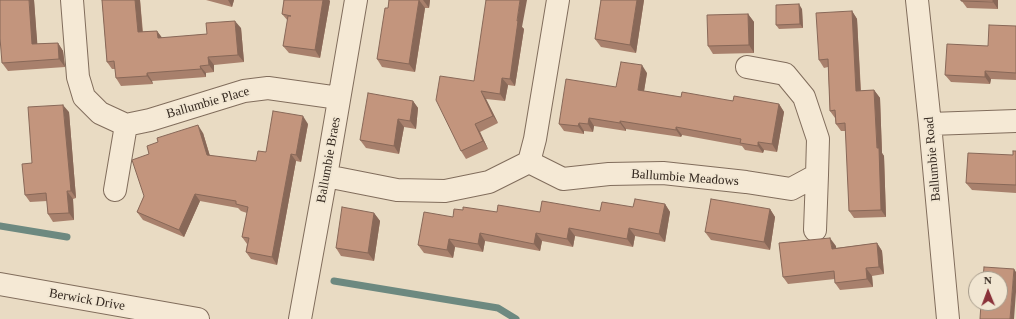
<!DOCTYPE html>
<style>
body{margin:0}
#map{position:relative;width:1016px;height:319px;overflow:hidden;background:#e9dbc3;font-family:"Times New Roman",serif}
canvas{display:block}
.north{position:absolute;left:968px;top:271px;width:40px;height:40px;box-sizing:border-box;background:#f1e6d2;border:1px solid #a59a8a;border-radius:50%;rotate:359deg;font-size:11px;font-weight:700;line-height:16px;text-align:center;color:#33271e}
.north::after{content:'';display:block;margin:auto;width:14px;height:18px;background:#8a3239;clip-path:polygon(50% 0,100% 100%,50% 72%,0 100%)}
</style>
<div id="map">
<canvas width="1016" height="319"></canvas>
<div class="north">N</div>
</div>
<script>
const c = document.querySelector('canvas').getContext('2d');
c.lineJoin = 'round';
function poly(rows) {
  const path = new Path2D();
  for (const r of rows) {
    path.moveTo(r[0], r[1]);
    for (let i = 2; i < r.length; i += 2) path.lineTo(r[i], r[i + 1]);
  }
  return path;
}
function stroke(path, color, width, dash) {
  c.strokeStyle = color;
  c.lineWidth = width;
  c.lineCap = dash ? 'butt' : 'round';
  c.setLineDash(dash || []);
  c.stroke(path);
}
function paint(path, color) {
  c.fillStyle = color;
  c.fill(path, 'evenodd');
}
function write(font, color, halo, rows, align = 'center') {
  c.font = font + ' "Times New Roman",serif';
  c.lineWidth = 3.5;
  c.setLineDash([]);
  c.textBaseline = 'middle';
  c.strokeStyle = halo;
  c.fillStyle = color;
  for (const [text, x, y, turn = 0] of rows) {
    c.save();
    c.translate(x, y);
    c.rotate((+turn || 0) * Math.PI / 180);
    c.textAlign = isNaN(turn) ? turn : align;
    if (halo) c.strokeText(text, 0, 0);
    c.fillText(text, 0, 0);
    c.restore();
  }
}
stroke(poly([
 [0,226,67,237],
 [334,281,498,308,516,319]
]), '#6d8980', 7);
const minor = poly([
 [72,0,78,77,84,97,100,113,126,125,150,120,244,91,268,88,339,98],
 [917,0,930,124,948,319],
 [930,124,1016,121],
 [529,162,563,179,609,174,663,173,746,182,791,189,817,175,818,139,804,97,785,74,747,67],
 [326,176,397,190,445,191,489,182,529,162,535,139,558,0],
 [115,190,126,125],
 [815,230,817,175],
 [0,284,198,319],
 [300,319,326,176,356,0]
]);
stroke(minor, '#816d5c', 24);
stroke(minor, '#f5e9d5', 22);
paint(poly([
 [34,0,37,44,58,43,63,51,65,67,8,71,2,63],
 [102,0,140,0,143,32,157,31,162,38,207,34,241,28,244,62,214,65,214,72,206,73,206,77,152,81,153,84,121,86,116,78,115,69,112,69,107,62],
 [206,0,234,0,232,7],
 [284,0,329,0,330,1,320,58,289,53,283,46,288,21,282,14],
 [389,0,430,0,429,8,425,8,415,72,382,67,377,59,388,8],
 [601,0,644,0,636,53,601,47,595,39],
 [958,0,998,0,998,9,967,8,961,0],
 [802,9,803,28,779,29,776,25],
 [852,11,857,19,861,91,874,90,880,98,882,153,884,156,886,217,854,218,849,211,846,131,841,131,836,124,835,118,830,111,828,67,824,68,819,60],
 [748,14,754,22,754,53,713,54,708,46],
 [1016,26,1016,80,991,79,990,84,951,82,945,75,988,46],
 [522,27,524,29,515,86,508,85,505,101,486,99,498,123,480,132,488,149,466,159,461,151,474,81],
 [647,73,644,91,681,97,779,104,784,112,777,152,764,150,763,153,745,150,742,146,682,135,681,137,626,129,626,131,594,126,593,132,584,131,584,134,564,131,559,124,616,87],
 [413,101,418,108,416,129,404,127,399,154,366,148,360,140],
 [69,112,76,198,73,199,74,220,53,222,48,214,47,201,30,202,25,195,32,163],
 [308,124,301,162,296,161,277,265,251,259,246,252,247,244,242,237,247,213,241,211,238,208,200,201,184,237,143,220,137,212,144,196,149,154,203,133,210,156,256,161,266,152],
 [1016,151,1016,193,972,190,966,183,1013,155],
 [665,204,670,212,665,242,635,236,633,247,575,236,573,247,542,241,540,251,485,241,483,252,455,247,453,258,424,253,418,245,453,217,463,210,497,212,540,212,600,211],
 [770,209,775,217,770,250,711,240,705,232],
 [374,213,380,221,374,261,341,256,336,248],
 [877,243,882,251,884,274,872,276,873,287,840,290,835,283,835,279,788,284,783,277,836,246,836,248]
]), '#a8806c');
paint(poly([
 [29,0,34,0,38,52,32,44],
 [135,0,140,0,143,40,138,32],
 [228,0,234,0,232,7],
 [323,0,329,0,330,1,320,58,315,50],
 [419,0,425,8,415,72,409,64],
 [423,0,430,0,429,8],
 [520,0,527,0,522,27,524,29,515,86,510,79,517,21],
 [637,0,644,0,636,53,630,45],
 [993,0,998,0,998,9,993,2],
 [799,4,802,9,803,28,800,24],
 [852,11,857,19,861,99,856,91],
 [748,14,754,22,754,53,749,45],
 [235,21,241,28,244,62,238,55],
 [157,31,163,39,158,38],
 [58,43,63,51,65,67,59,59],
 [208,57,214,65,214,72,209,65],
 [642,65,647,73,643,97,638,90],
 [200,66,206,73,206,77,201,69],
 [985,71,991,79,990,84,985,77],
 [147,73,152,81,153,84,147,76],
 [502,78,508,85,505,101,500,94],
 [874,90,880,98,882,153,884,156,886,217,881,210],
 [481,91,486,99,498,123,493,116],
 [413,101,418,108,416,129,410,121],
 [779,104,784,112,777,152,772,144],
 [63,105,69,112,76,198,71,191],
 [303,116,308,124,301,162,296,155],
 [589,118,594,126,593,132,588,124],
 [398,119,404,127,399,154,394,146],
 [620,121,626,129,626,131,620,123],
 [579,123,584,131,584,134,578,126],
 [475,124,480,132,488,149,483,141],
 [198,125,203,133,212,163,207,155],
 [676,127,682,135,681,137,676,130],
 [758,142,764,150,763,153,758,146],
 [291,154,296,161,277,265,272,257],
 [67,191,73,199,74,220,69,213],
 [195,194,200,201,184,237,179,230],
 [665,204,670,212,665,242,659,234],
 [770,209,775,217,770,250,764,242],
 [374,213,380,221,374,261,368,253],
 [569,228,575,236,573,247,567,239],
 [629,228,635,236,633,247,627,239],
 [480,233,485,241,483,252,478,244],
 [536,233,542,241,540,251,534,244],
 [830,238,836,246,837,256,832,249],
 [449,239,455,247,453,258,447,250],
 [877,243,882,251,884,274,879,267],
 [866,268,872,276,873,287,867,279],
 [1014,269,1016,272,1016,292,1014,319,1010,319]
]), '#886858');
const building = poly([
 [0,0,29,0,32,44,58,43,59,59,2,63,0,38,0,0],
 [102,0,135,0,138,32,157,31,158,38,207,34,206,23,235,21,238,55,208,57,209,65,200,66,201,69,147,73,147,76,116,78,114,61,107,62,102,0],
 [284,0,323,0,315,50,283,46,288,16,291,16,282,14,284,0],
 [389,0,419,0,409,64,377,59,385,8,388,8,389,0],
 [486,0,520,0,517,21,518,21,510,79,502,78,500,94,481,91,493,116,475,124,483,141,461,151,436,100,440,76,474,81,486,0],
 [601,0,637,0,630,45,595,39,601,0],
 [961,0,993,0,993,2,961,1,961,0],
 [799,4,800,24,776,25,776,5,799,4],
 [852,11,856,91,874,90,877,148,879,148,881,210,849,211,845,123,836,124,835,110,830,111,828,59,819,60,816,13,852,11],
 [748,14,749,45,708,46,707,15,748,14],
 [989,25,1016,26,1016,73,985,71,985,77,945,75,947,44,988,46,989,25],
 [621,62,642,65,638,90,681,97,682,92,733,101,734,96,779,104,772,144,758,142,758,146,740,143,741,139,676,127,676,130,620,121,620,123,589,118,588,124,579,123,578,126,559,124,566,79,616,87,621,62],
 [368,93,413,101,410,121,398,119,394,146,360,140,368,93],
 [63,105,71,191,67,191,69,213,48,214,46,193,25,195,22,164,32,163,28,107,63,105],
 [273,111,303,116,296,155,291,154,272,257,246,252,249,238,242,237,248,207,236,204,236,201,195,194,179,230,137,212,144,196,132,160,149,154,147,146,158,142,157,138,198,125,207,155,256,161,258,151,266,152,273,111],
 [1013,151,1016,151,1016,185,966,183,968,153,1013,155,1013,151],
 [635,199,665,204,659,234,629,228,627,239,569,228,567,239,536,233,534,244,480,233,478,244,449,239,447,250,418,245,424,212,453,217,454,209,463,210,463,207,497,212,498,205,540,212,542,201,600,211,602,202,633,207,635,199],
 [711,199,770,209,764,242,705,232,711,199],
 [342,207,374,213,368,253,336,248,342,207],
 [830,238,832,249,877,243,879,267,866,268,867,279,835,283,834,271,783,277,779,243,830,238],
 [984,267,1014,269,1010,319,980,319,981,303,1000,303,1000,279,983,279,984,267]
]);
paint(building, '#c3957d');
stroke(building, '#886858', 1);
write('13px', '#33271e', '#f1e6d2', [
 ["Ballumbie Place",208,103,-16],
 ["Ballumbie Road",933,159,-95],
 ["Ballumbie Braes",329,160,-80],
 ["Ballumbie Meadows",685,178,4],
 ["Berwick Drive",87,300,10]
]);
</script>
